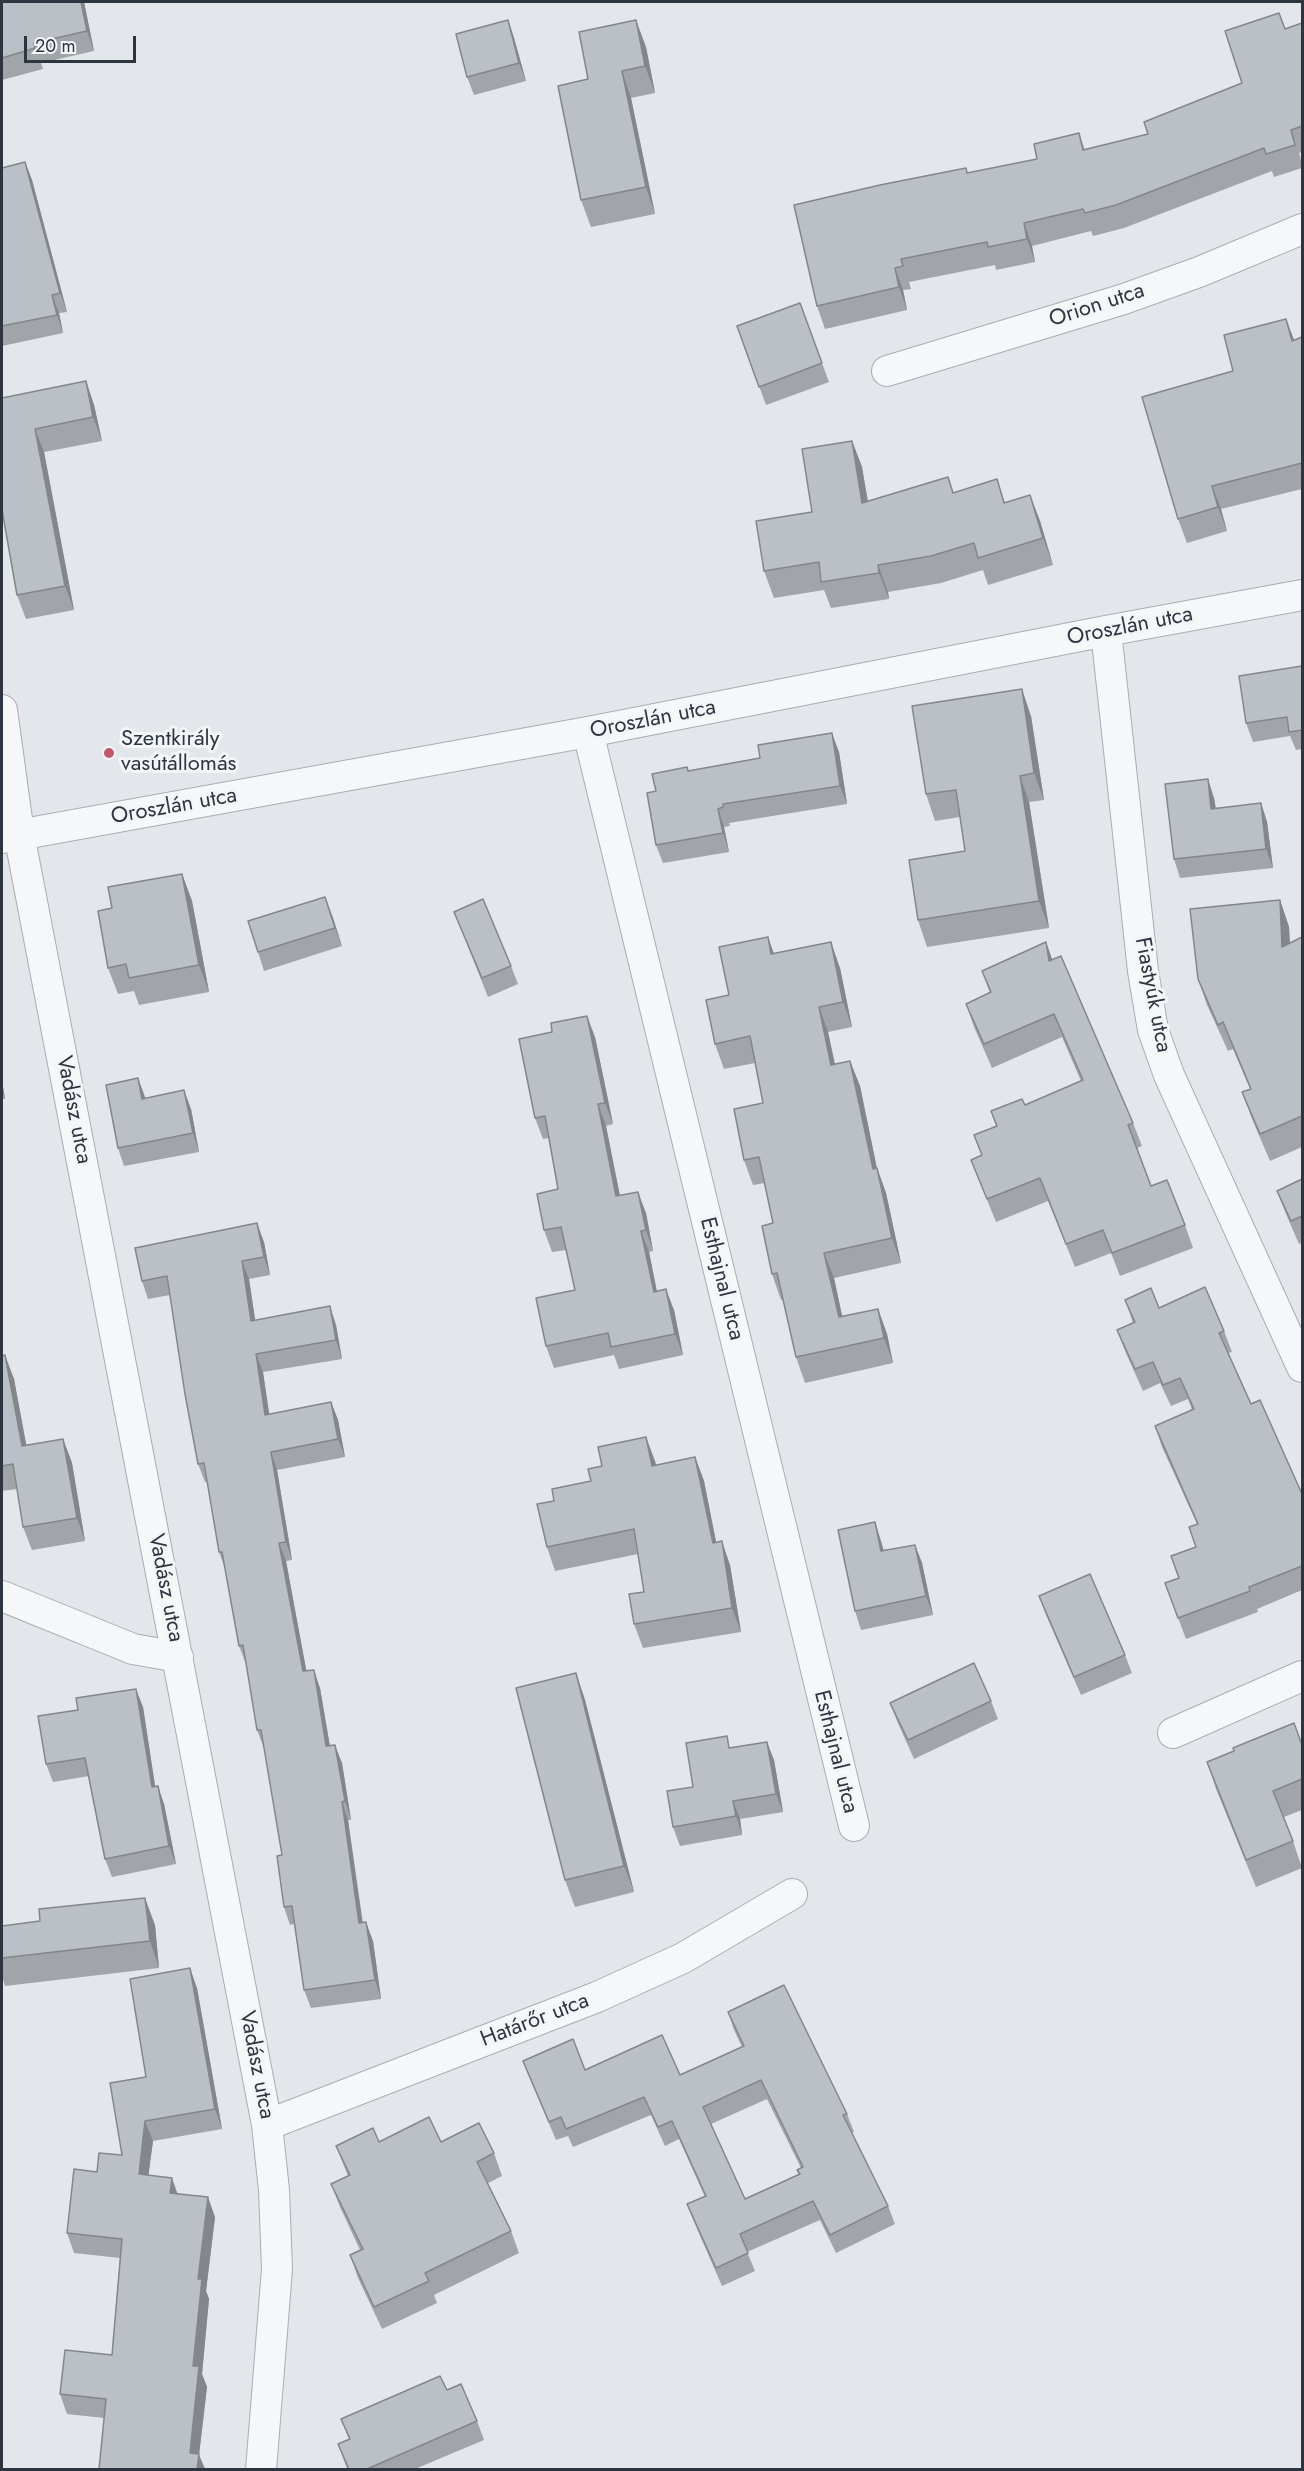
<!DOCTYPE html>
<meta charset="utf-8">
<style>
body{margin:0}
#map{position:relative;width:1304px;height:2471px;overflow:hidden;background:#e3e6ea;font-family:Jost,sans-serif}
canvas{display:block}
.frame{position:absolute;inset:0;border:3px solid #2d3540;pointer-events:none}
.scale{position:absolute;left:24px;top:36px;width:112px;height:27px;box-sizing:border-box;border:3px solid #2d3540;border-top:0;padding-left:8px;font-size:18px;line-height:21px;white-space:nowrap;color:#2d3540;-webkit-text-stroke:4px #f3f5f7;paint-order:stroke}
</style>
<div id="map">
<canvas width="1304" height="2471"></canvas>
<div class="frame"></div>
<div class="scale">20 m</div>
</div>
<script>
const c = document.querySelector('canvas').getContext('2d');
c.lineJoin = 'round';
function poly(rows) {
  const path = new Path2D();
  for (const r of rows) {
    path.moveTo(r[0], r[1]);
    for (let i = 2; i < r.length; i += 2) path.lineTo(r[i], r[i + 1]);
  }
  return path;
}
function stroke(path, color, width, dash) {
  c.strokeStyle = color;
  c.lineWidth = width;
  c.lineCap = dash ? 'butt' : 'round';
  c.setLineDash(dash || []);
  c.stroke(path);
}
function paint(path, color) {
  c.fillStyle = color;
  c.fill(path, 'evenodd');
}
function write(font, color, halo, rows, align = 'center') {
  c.font = font + ' Jost,sans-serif';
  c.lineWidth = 6;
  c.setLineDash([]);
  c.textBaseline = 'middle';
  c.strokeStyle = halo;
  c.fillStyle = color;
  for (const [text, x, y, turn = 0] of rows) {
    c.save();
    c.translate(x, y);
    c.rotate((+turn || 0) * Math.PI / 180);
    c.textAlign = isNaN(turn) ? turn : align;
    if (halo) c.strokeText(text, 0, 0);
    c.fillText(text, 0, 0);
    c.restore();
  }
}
const minor = poly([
 [887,371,1124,299,1199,272,1302,229],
 [1106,631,1143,971,1153,1030,1169,1075,1302,1367],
 [2,710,19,834,267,2125,274,2190,277,2269,261,2470],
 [588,732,854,1826],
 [2,838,588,732,1106,631,1302,595],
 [2,1596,133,1649,178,1657],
 [1173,1733,1302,1676],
 [267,2125,597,1997,683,1958,792,1894]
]);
stroke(minor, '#a9adb4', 32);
stroke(minor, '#f6f7f8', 30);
paint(poly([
 [2,2,84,2,94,51,41,63,43,69,2,80],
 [508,20,514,38,526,81,474,95,467,77],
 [1302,23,1302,152,1299,153,1302,164,1302,168,1274,177,1272,171,1124,228,1093,236,1091,231,1032,246,1035,262,996,270,995,265,909,282,911,289,903,290,907,310,825,329,817,306,966,168,968,173,1037,159,1079,133,1085,150,1148,134,1242,83,1285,29],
 [646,47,655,93,631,98,655,214,591,227,581,200,588,79],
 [25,162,32,180,67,312,59,313,63,333,2,346,2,168],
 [800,303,829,382,766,405,737,326],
 [1302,337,1302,489,1221,509,1227,531,1187,543,1178,519,1233,371,1294,340],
 [86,381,94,405,102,441,44,452,74,610,26,619,17,595,2,398],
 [852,441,862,467,868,501,948,477,953,493,997,479,1005,503,1030,495,1040,521,1053,565,988,585,983,570,941,583,888,592,889,599,831,608,824,590,774,598,764,571,812,512],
 [1302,666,1302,749,1296,750,1290,736,1253,742,1246,723],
 [1031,716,1044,800,1029,802,1049,928,927,947,918,920,965,851,960,817,935,821,926,794],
 [839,752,847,804,729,823,730,826,724,827,729,852,663,863,656,845,656,791,688,771],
 [1214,798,1216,808,1261,803,1267,822,1273,868,1180,878,1174,859],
 [182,874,192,901,209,992,139,1005,134,991,118,994,108,968,112,908],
 [1280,900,1289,927,1290,943,1302,937,1302,1147,1270,1161,1252,1119,1242,1092,1250,1089,1233,1049,1228,1051,1207,1005,1198,979],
 [454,912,511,966,518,984,488,997],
 [332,915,342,946,264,971,258,952],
 [768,937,774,954,840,968,852,1027,828,1032,835,1064,850,1061,860,1086,877,1168,886,1193,901,1263,834,1278,842,1316,878,1309,887,1334,893,1363,805,1383,796,1357,783,1299,781,1300,772,1274,773,1223,765,1183,753,1185,744,1160,763,1103,755,1063,724,1069,715,1044,729,995],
 [1046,942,1052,959,1133,1123,1142,1146,1137,1148,1151,1186,1185,1225,1193,1248,1120,1276,1111,1253,1075,1267,1048,1201,996,1222,971,1160,982,1156,974,1135,996,1126,991,1111,1025,1105,1081,1081,1062,1037,992,1068,974,1027,966,1004,990,993,982,971],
 [595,1037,613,1124,606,1126,620,1195,646,1213,653,1251,649,1252,657,1291,674,1310,683,1355,619,1369,614,1355,554,1368,546,1346,575,1290,566,1250,552,1252,544,1230,558,1189,549,1138,543,1139,535,1118],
 [2,1081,5,1099,2,1099],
 [145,1098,191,1109,199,1152,124,1166,118,1148],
 [1302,1179,1302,1243,1299,1244,1286,1214,1277,1191],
 [264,1242,270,1275,249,1279,255,1320,336,1325,342,1359,263,1372,269,1414,331,1402,338,1420,345,1457,277,1470,292,1560,286,1561,306,1671,320,1688,330,1746,342,1763,351,1820,348,1820,363,1923,373,1941,381,1999,311,2008,304,1990,294,1924,290,1925,284,1907,282,1855,264,1748,257,1730,246,1664,239,1646,226,1571,219,1552,207,1482,205,1482,198,1464,170,1295,148,1299,142,1281],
 [1125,1300,1159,1308,1224,1331,1232,1352,1228,1353,1251,1404,1302,1494,1302,1590,1257,1609,1258,1612,1186,1639,1165,1583,1179,1578,1196,1547,1197,1524,1162,1447,1155,1426,1192,1410,1188,1399,1171,1406,1160,1383,1143,1391,1125,1351,1117,1330,1133,1323],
 [2,1356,14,1379,26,1445,63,1439,72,1463,85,1541,32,1550,23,1527,17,1489,2,1491],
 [695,1457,704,1481,716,1542,730,1565,741,1632,643,1648,634,1624,644,1592,638,1554,555,1571,547,1547,554,1501,591,1481,655,1461,656,1465],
 [881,1541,884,1551,915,1545,922,1563,933,1615,861,1630,855,1611],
 [1039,1596,1125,1655,1132,1673,1081,1695,1046,1615],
 [576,1673,585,1700,634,1892,575,1907,565,1880],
 [991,1701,998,1719,914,1759,897,1721,890,1703],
 [143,1707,155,1786,164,1804,176,1864,112,1877,105,1859,89,1776,53,1782,46,1764],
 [1302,1745,1302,1810,1284,1817,1293,1841,1302,1868,1256,1887,1216,1789,1207,1762],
 [731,1748,774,1760,783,1812,740,1819,742,1835,680,1846,673,1827,693,1787],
 [155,1925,159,1968,5,1986,2,1976,2,1926],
 [197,1988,222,2129,153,2141,148,2175,215,2217,206,2291,209,2299,202,2374,207,2387,199,2455,205,2469,99,2469,104,2418,67,2414,60,2394,112,2355,120,2258,74,2253,67,2233,97,2172,122,2155],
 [728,2012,847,2114,854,2132,852,2133,888,2206,895,2224,836,2253,820,2220,747,2252,755,2271,722,2286,694,2222,687,2204,705,2197,679,2139,665,2146,651,2115,573,2147,568,2136,556,2140,530,2079,523,2061,585,2070,680,2075,742,2047,734,2030],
 [767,2099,801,2168,797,2170,799,2175,745,2199,711,2124],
 [379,2142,441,2142,494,2153,502,2176,488,2183,511,2231,519,2253,434,2295,437,2303,382,2329,358,2278,350,2255,360,2250,340,2207,331,2184,348,2176,336,2146],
 [447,2390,477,2421,484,2440,415,2469,347,2469,338,2444,349,2439,341,2419]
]), '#a1a5aa');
paint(poly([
 [81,2,84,2,94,51,87,31],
 [508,20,514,38,526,81,519,63],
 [636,20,646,47,655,93,645,66],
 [622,71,631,98,655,214,646,187],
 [25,162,32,180,67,312,60,293],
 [1024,223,1032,246,1035,262,1027,239],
 [895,268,903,290,907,310,899,287],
 [52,295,59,313,63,333,57,315],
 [1286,319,1295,342,1292,341],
 [86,381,94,405,102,441,93,417],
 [35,429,44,452,74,610,65,586],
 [852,441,862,467,872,529,862,503],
 [1212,486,1221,509,1227,531,1218,507],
 [1030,495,1040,521,1053,565,1043,538],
 [878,565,888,592,889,599,879,573],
 [1022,689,1031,716,1044,800,1034,773],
 [832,733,839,752,847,804,840,786],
 [1020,776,1029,802,1049,928,1039,901],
 [1208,779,1214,798,1218,827,1211,809],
 [1261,803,1267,822,1273,868,1266,849],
 [718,809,724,827,729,852,723,833],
 [182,874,192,901,209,992,199,965],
 [325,897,332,915,342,946,335,928],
 [1280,900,1289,927,1291,974,1282,947],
 [768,937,777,963,771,954],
 [831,942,840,968,852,1027,843,1002],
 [1046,942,1054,965,1049,961],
 [819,1007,828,1032,840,1090,831,1065],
 [587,1016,595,1037,613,1124,605,1103],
 [850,1061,860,1086,882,1194,873,1169],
 [138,1078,145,1097,148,1117,142,1099],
 [2,1081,5,1099,2,1090],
 [184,1090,191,1109,199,1152,193,1133],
 [598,1104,606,1126,624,1218,616,1196],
 [877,1168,886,1193,901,1263,892,1238],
 [638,1192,646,1213,653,1251,646,1230],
 [257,1223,264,1242,270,1275,264,1257],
 [641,1231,649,1252,661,1313,654,1292],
 [824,1253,834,1278,848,1343,839,1317],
 [242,1261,249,1279,258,1339,251,1321],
 [666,1289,674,1310,683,1355,675,1334],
 [330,1306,336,1325,342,1359,336,1340],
 [878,1309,887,1334,893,1363,884,1338],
 [256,1354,263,1372,272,1433,265,1415],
 [5,1355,14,1379,31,1470,22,1446],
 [331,1402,338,1420,345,1457,338,1439],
 [646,1437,655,1461,661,1490,652,1466],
 [63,1439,72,1463,85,1541,77,1518],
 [271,1452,277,1470,292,1560,286,1542],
 [695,1457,704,1481,721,1567,713,1543],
 [875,1522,881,1541,888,1570,881,1551],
 [722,1541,730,1565,741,1632,732,1608],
 [279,1543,286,1561,310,1690,303,1671],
 [915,1545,922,1563,933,1615,926,1596],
 [314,1670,320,1688,333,1765,326,1746],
 [576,1673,585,1700,634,1892,624,1866],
 [136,1689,143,1707,158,1805,152,1787],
 [767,1742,774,1760,783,1812,776,1794],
 [335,1745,342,1763,351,1820,345,1801],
 [158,1786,164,1804,176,1864,169,1846],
 [733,1801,740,1819,742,1835,736,1816],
 [342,1802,348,1820,365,1942,359,1923],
 [145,1898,155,1925,159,1968,150,1941],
 [366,1922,373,1941,381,1999,375,1980],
 [190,1968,197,1988,222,2129,215,2109],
 [145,2121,153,2141,146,2194,139,2174],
 [172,2178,179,2198,170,2193],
 [208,2197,215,2217,206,2291,209,2299,202,2374,207,2387,199,2455,205,2469,196,2469,190,2453,193,2366,198,2279]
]), '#83868b');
const building = poly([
 [2,2,81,2,87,31,34,43,35,48,2,58,2,2],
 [1279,13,1285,29,1302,23,1302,126,1291,130,1295,145,1266,154,1264,148,1116,205,1085,213,1083,209,1024,223,1027,239,988,247,987,242,901,259,903,266,895,268,899,287,817,306,794,205,880,185,966,168,967,173,1037,159,1034,144,1079,133,1083,150,1148,134,1144,122,1242,83,1225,31,1279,13],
 [508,20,519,63,467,77,456,34,508,20],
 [636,20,645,66,622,71,646,187,581,200,558,86,588,79,579,32,636,20],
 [25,162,60,293,52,295,57,315,2,326,2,168,25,162],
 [800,303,822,363,759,387,737,326,800,303],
 [1286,319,1292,341,1302,337,1302,463,1212,486,1218,507,1178,519,1142,397,1233,371,1224,335,1286,319],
 [86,381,93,417,35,429,65,586,17,595,2,510,2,398,86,381],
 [852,441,862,503,948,477,953,493,997,479,1004,503,1030,495,1043,538,978,558,974,543,931,556,878,565,879,573,821,582,819,562,764,571,756,521,812,512,802,449,852,441],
 [1302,666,1302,730,1289,732,1287,717,1246,723,1239,676,1302,666],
 [1022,689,1034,773,1020,776,1039,901,918,920,909,860,965,851,956,790,926,794,912,706,1022,689],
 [832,733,840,786,723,804,723,807,718,809,723,833,656,845,647,793,656,791,652,774,687,767,688,771,760,758,758,745,832,733],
 [1208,779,1211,809,1261,803,1266,849,1174,859,1165,784,1208,779],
 [182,874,199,965,129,978,126,964,108,968,98,911,112,908,108,887,182,874],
 [325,897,335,928,258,952,248,921,325,897],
 [483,899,511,966,482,978,454,912,483,899],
 [1280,900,1282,947,1302,937,1302,1116,1260,1134,1242,1092,1251,1089,1223,1022,1218,1025,1198,979,1190,909,1280,900],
 [768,937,771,954,831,942,843,1002,819,1007,831,1065,850,1061,873,1169,877,1168,892,1238,824,1253,839,1317,878,1309,884,1338,796,1357,777,1273,772,1274,762,1226,773,1223,759,1157,744,1160,734,1109,763,1103,750,1036,715,1044,706,1000,729,995,719,947,768,937],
 [1046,942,1049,961,1061,956,1133,1123,1128,1125,1151,1186,1167,1180,1185,1225,1112,1253,1103,1230,1066,1244,1040,1178,987,1199,971,1160,982,1155,974,1135,997,1126,991,1111,1022,1099,1025,1105,1083,1080,1054,1014,984,1044,966,1004,991,992,982,971,1046,942],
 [587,1016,605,1103,598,1104,616,1196,638,1192,646,1230,641,1231,654,1292,666,1289,675,1334,611,1347,608,1333,546,1346,536,1298,575,1290,561,1227,544,1230,537,1194,558,1189,545,1116,535,1118,519,1039,552,1032,551,1023,587,1016],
 [138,1078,142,1099,184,1090,193,1133,118,1148,106,1085,138,1078],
 [1302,1179,1302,1216,1291,1221,1277,1191,1302,1179],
 [257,1223,264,1257,242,1261,251,1321,330,1306,336,1340,256,1354,265,1415,331,1402,338,1439,271,1452,286,1542,279,1543,303,1671,314,1670,326,1746,335,1745,345,1801,342,1802,359,1923,366,1922,375,1980,304,1990,292,1906,284,1907,277,1856,282,1855,261,1730,257,1730,243,1645,239,1646,222,1552,219,1552,204,1463,198,1464,185,1394,167,1276,142,1281,135,1248,257,1223],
 [1205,1287,1224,1331,1219,1333,1251,1404,1260,1400,1302,1494,1302,1566,1249,1587,1250,1591,1178,1618,1165,1583,1179,1578,1171,1556,1196,1547,1189,1527,1198,1524,1155,1426,1194,1409,1180,1378,1163,1385,1153,1362,1135,1369,1117,1330,1135,1322,1125,1300,1151,1288,1159,1308,1205,1287],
 [5,1355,22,1446,63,1439,77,1518,23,1527,13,1464,2,1466,2,1356,5,1355],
 [646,1437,652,1466,695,1457,713,1543,722,1541,732,1608,634,1624,629,1594,644,1592,634,1529,547,1547,537,1504,554,1501,552,1489,591,1481,588,1469,602,1466,598,1447,646,1437],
 [875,1522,881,1551,915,1545,926,1596,855,1611,838,1530,875,1522],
 [1090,1574,1125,1655,1074,1677,1039,1596,1090,1574],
 [974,1663,991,1701,908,1740,890,1703,974,1663],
 [576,1673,624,1866,565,1880,516,1688,576,1673],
 [136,1689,152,1787,158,1786,169,1846,105,1859,85,1758,46,1764,38,1716,78,1710,76,1698,136,1689],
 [1294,1723,1302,1745,1302,1779,1273,1791,1293,1841,1246,1860,1207,1762,1234,1751,1233,1748,1294,1723],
 [727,1736,729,1748,767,1742,776,1794,733,1801,736,1816,673,1827,667,1791,693,1787,686,1743,727,1736],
 [145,1898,150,1941,2,1958,2,1926,40,1921,39,1909,145,1898],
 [190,1968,215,2109,145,2121,139,2174,172,2178,170,2193,208,2197,198,2279,202,2279,193,2366,199,2366,190,2453,199,2454,197,2469,99,2469,106,2399,60,2394,65,2350,112,2355,122,2239,67,2233,74,2169,97,2172,99,2153,122,2155,110,2083,146,2077,130,1979,190,1968],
 [784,1985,847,2114,843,2115,888,2206,830,2235,813,2201,740,2234,748,2253,716,2268,687,2204,706,2196,672,2121,658,2127,644,2097,566,2129,561,2117,549,2122,523,2061,573,2039,585,2070,662,2035,680,2075,744,2046,728,2012,784,1985],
 [761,2080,803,2167,797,2170,800,2174,745,2199,703,2107,761,2080],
 [429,2117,441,2142,479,2123,494,2153,477,2162,511,2231,425,2273,429,2281,374,2307,350,2255,363,2249,331,2184,350,2175,336,2146,373,2128,379,2142,429,2117],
 [440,2376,447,2390,461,2384,477,2421,367,2469,349,2469,338,2444,350,2439,341,2419,440,2376]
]);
paint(building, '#bbc0c6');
stroke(building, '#83868b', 1.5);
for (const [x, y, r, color] of [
 [109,753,6,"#c0576b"]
]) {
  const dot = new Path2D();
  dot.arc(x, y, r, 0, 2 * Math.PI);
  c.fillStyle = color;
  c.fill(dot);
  stroke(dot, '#f3f5f7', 2);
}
write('22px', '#2d3540', '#f3f5f7', [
 ["Orion utca",1097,306,-18],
 ["Oroszlán utca",1130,627,-11],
 ["Oroszlán utca",653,720,-11],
 ["Oroszlán utca",174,807,-10],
 ["Fiastyúk utca",1152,995,79],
 ["Vadász utca",73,1110,79],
 ["Esthajnal utca",721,1279,76],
 ["Vadász utca",165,1588,79],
 ["Esthajnal utca",835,1752,76],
 ["Határőr utca",535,2021,-21],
 ["Vadász utca",256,2065,79]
]);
write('22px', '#2d3540', '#f3f5f7', [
 ["Szentkirály",121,740],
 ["vasútállomás",121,765]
], 'left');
</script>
